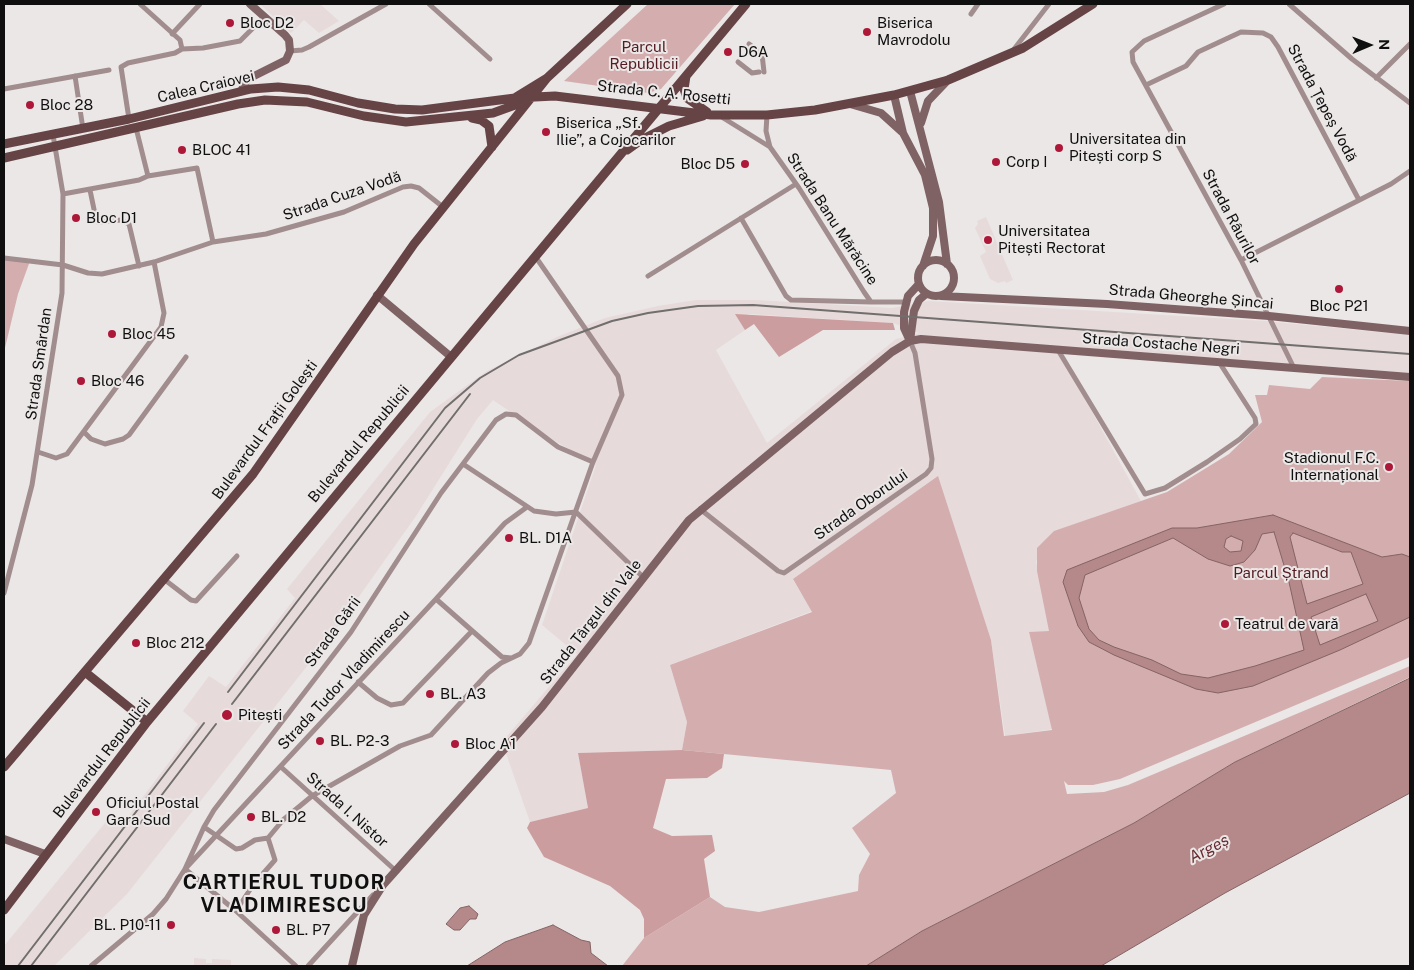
<!DOCTYPE html>
<meta charset="utf-8">
<style>
body{margin:0}
#map{position:relative;width:1414px;height:970px;overflow:hidden;background:#ebe7e7;font-family:"Public Sans",sans-serif}
canvas{display:block}
.frame{position:absolute;inset:0;border:5px solid #100f0f;pointer-events:none}
.north{position:absolute;left:1344px;top:20px;width:50px;height:50px;-webkit-text-stroke:4px #ebe7e7;paint-order:stroke;rotate:89deg;font-size:14px;font-weight:700;line-height:20px;text-align:center;color:#100f0f}
.north::after{content:'';display:block;margin:auto;width:18px;height:22px;background:#100f0f;clip-path:polygon(50% 0,100% 100%,50% 72%,0 100%)}
</style>
<div id="map">
<canvas width="1414" height="970"></canvas>
<div class="frame"></div>
<div class="north">N</div>
</div>
<script>
const c = document.querySelector('canvas').getContext('2d');
c.lineJoin = 'round';
function paint(path, color) {
  c.fillStyle = color;
  c.fill(path, 'evenodd');
}
function poly(rows) {
  const path = new Path2D();
  for (const r of rows) {
    if (r.length === 3) {
      path.moveTo(r[0] + r[2], r[1]);
      path.arc(r[0], r[1], r[2], 0, 2 * Math.PI);
      continue;
    }
    path.moveTo(r[0], r[1]);
    for (let i = 2; i < r.length; i += 2) path.lineTo(r[i], r[i + 1]);
  }
  return path;
}
function stroke(path, color, width, dash) {
  c.strokeStyle = color;
  c.lineWidth = width;
  c.lineCap = dash ? 'butt' : 'round';
  c.setLineDash(dash || []);
  c.stroke(path);
}
function write(font, color, halo, rows, align = 'center') {
  c.font = font + ' "Public Sans",sans-serif';
  c.lineWidth = 4;
  c.setLineDash([]);
  c.textBaseline = 'middle';
  c.strokeStyle = halo;
  c.fillStyle = color;
  for (const [text, x, y, turn = 0] of rows) {
    c.save();
    c.translate(x, y);
    c.rotate((+turn || 0) * Math.PI / 180);
    c.textAlign = isNaN(turn) ? turn : align;
    if (halo) c.strokeText(text, 0, 0);
    c.fillText(text, 0, 0);
    c.restore();
  }
}
paint(poly([
 [260,4,320,4,339,21,319,33,304,20,291,33],
 [986,217,1013,280,1006,283,1005,281,998,283,990,279,980,256,986,252,975,228,978,224,977,221],
 [696,300,756,300,892,308,929,301,1265,321,1410,335,1410,373,1056,346,1141,501,1094,517,1036,561,1050,631,1029,633,1053,729,1005,736,991,640,793,580,812,611,670,665,687,722,682,750,578,753,588,808,530,822,502,742,577,654,542,625,596,465,543,434,493,400,477,419,416,516,334,632,127,894,54,966,4,966,4,946,109,818,127,818,198,724,183,711,209,676,226,687,295,598,287,589,430,412,487,371,557,337,605,318,658,306],
 [748,314,893,323,919,333,896,339,767,443,716,350,745,330],
 [194,958,206,959,206,963,212,963,212,959,231,960,231,966,194,966]
]), '#e7dada');
paint(poly([
 [648,4,735,4,661,89,648,93,564,81],
 [4,258,30,261,18,294,4,352],
 [1322,377,1410,381,1410,657,1120,779,1093,785,1068,785,1064,781,1067,794,1104,792,1128,785,1410,666,1410,677,1235,762,1134,823,922,931,866,966,622,966,644,938,710,897,725,907,759,912,858,891,859,875,870,854,852,828,896,793,891,770,682,750,687,722,670,665,812,612,793,579,938,476,991,640,1004,736,1052,730,1029,632,1049,631,1037,571,1037,548,1054,531,1167,492,1229,454,1262,422,1255,395,1267,395,1269,385,1310,389]
]), '#d4aeae');
paint(poly([
 [735,314,893,323,895,330,823,330,779,357,754,324,745,330],
 [682,750,724,754,722,768,707,778,666,779,653,828,672,836,712,835,715,851,704,859,710,897,644,938,644,919,640,910,610,886,544,857,527,828,530,822,588,808,578,753]
]), '#cc9d9e');
const water = poly([
 [1273,515,1382,557,1402,554,1410,557,1410,617,1340,650,1253,686,1218,693,1196,689,1114,655,1089,642,1078,626,1063,582,1067,570,1172,528,1197,528,1273,515],
 [1274,532,1289,582,1304,650,1255,666,1208,678,1181,674,1152,660,1114,647,1099,640,1089,629,1079,598,1085,575,1173,538,1208,559,1230,566,1244,562,1255,550,1262,534,1274,532],
 [1293,533,1342,552,1351,552,1363,584,1307,604,1290,537,1293,533],
 [1231,536,1243,541,1241,551,1230,552,1224,547,1226,539,1231,536],
 [1366,594,1378,621,1320,645,1311,617,1366,594],
 [1410,678,1410,793,1225,893,1101,966,866,966,922,931,1134,823,1235,762,1410,678],
 [469,906,478,914,476,919,470,919,460,930,454,930,446,924,460,908,469,906],
 [553,925,581,940,590,942,591,953,608,966,467,966,505,942,553,925]
]);
paint(water, '#b58889');
stroke(water, '#846464', 1);
stroke(poly([
 [140,4,180,40,182,49],
 [429,4,490,59],
 [1224,4,1144,41,1132,52,1133,62,1241,260,1294,368],
 [1289,4,1352,59,1410,103],
 [971,14,978,4],
 [172,34,200,4],
 [749,44,762,54,764,72],
 [182,49,203,48,240,41,264,17],
 [290,51,302,50,309,47,386,4],
 [1011,53,1049,4],
 [738,62,752,73,759,72],
 [75,76,83,129],
 [1376,78,1410,44],
 [1146,85,1186,66,1198,52,1241,32,1263,33,1271,37,1278,47,1359,200],
 [4,89,109,70],
 [767,115,766,131,770,147,799,188,864,292,871,302,905,302],
 [720,116,770,147],
 [129,119,121,67,128,63,175,53,182,49],
 [136,128,148,176,197,168,213,242],
 [90,190,96,219,98,222,121,220,129,224,139,266],
 [63,194,139,180,148,176],
 [741,218,786,296,791,300,871,302],
 [4,258,63,265,88,273,102,274,154,262,213,242,266,234,344,212,403,187,411,186,419,188,443,207],
 [1241,260,1391,184,1410,171],
 [648,276,796,184],
 [1058,350,1145,494,1165,488,1207,462,1240,439,1256,424,1255,418,1219,362],
 [84,432,91,439,105,444,123,439,129,435,186,357],
 [38,452,56,458,67,454,161,327,164,313,154,262],
 [463,464,534,511,556,514,576,512,643,577],
 [700,509,778,571,784,573,926,474,931,468,932,459,915,353,910,341],
 [165,580,191,600,196,601,237,556],
 [4,593,32,485,62,293,63,194,53,135],
 [436,599,505,523,527,507],
 [358,682,377,698,391,705,403,703,472,631],
 [281,767,396,871],
 [204,827,236,849,242,848,255,840,268,838],
 [185,869,204,827,214,810,351,632,441,493,496,420,506,414,516,415,558,447,593,462],
 [185,869,236,911,296,966],
 [236,911,253,885,275,860,268,838,283,820,312,796,400,746,431,735,488,673,501,663,520,654,529,643,593,462,622,395,618,376,535,256],
 [91,966,153,914,166,899,185,869,436,599,502,657,511,658],
 [308,966,373,895]
]), '#a28d8e', 5);
stroke(poly([
 [241,91,248,79,286,60,290,51,289,40,285,35,250,4],
 [910,91,939,202,947,264],
 [894,95,903,133,925,175,933,208,933,236,923,266],
 [850,104,881,113,902,132],
 [921,123,928,101,948,80],
 [936,278,18],
 [377,295,450,356],
 [941,296,1107,304,1269,316,1410,331],
 [910,341,904,328,904,312,908,296,919,284],
 [910,341,914,311,919,300,926,294],
 [4,839,45,854],
 [352,966,364,915,383,885,542,707,689,520,892,352,910,341,921,339,1410,377]
]), '#7f6263', 8);
stroke(poly([
 [686,76,684,89,687,98,707,112],
 [516,97,547,78,627,4],
 [472,118,481,120,489,126,492,147],
 [4,144,129,119,251,89,278,87,309,90,358,103,395,109,422,110,515,98,555,96,711,115,767,115,815,110,894,95,948,80,1023,48,1093,4],
 [627,150,641,140,669,126,703,116],
 [4,158,238,104,265,100,307,102,364,116,406,122,493,113,529,100],
 [85,672,147,722],
 [4,767,253,474,414,244,547,78],
 [4,910,147,722,746,4]
]), '#664445', 9);
stroke(poly([
 [228,692,445,408,480,378,519,355,612,321,648,313,698,306,753,305,1410,354],
 [232,704,470,394],
 [18,966,204,723],
 [31,966,216,724]
]), '#716e6e', 2);
for (const [x, y, r, color] of [
 [230,23,5,"#ad1839"],
 [867,32,5,"#ad1839"],
 [728,52,5,"#ad1839"],
 [30,105,5,"#ad1839"],
 [546,132,5,"#ad1839"],
 [1059,148,5,"#ad1839"],
 [182,150,5,"#ad1839"],
 [996,162,5,"#ad1839"],
 [745,164,5,"#ad1839"],
 [76,218,5,"#ad1839"],
 [988,240,5,"#ad1839"],
 [1339,289,5,"#ad1839"],
 [112,334,5,"#ad1839"],
 [81,381,5,"#ad1839"],
 [1389,467,5,"#ad1839"],
 [509,538,5,"#ad1839"],
 [1225,624,5,"#ad1839"],
 [136,643,5,"#ad1839"],
 [430,694,5,"#ad1839"],
 [227,715,6,"#ad1839"],
 [320,741,5,"#ad1839"],
 [455,744,5,"#ad1839"],
 [96,812,5,"#ad1839"],
 [251,817,5,"#ad1839"],
 [171,925,5,"#ad1839"],
 [276,930,5,"#ad1839"]
]) {
  const dot = new Path2D();
  dot.arc(x, y, r, 0, 2 * Math.PI);
  c.fillStyle = color;
  c.fill(dot);
  stroke(dot, '#ebe7e7', 2);
}
write('15px', '#100f0f', '#ebe7e7', [
 ["Bloc D2",240,23],
 ["Biserica",877,23],
 ["Mavrodolu",877,40],
 ["D6A",738,52],
 ["Bloc 28",40,105],
 ["Biserica „Sf.",556,123],
 ["Ilie”, a Cojocarilor",556,140],
 ["Universitatea din",1069,139],
 ["Pitești corp S",1069,156],
 ["BLOC 41",192,150],
 ["Corp I",1006,162],
 ["Bloc D5",735,164,"right"],
 ["Bloc D1",86,218],
 ["Universitatea",998,231],
 ["Pitești Rectorat",998,248],
 ["Bloc P21",1339,306,"center"],
 ["Bloc 45",122,334],
 ["Bloc 46",91,381],
 ["Stadionul F.C.",1379,458,"right"],
 ["Internațional",1379,475,"right"],
 ["BL. D1A",519,538],
 ["Teatrul de vară",1235,624],
 ["Bloc 212",146,643],
 ["BL. A3",440,694],
 ["Pitești",238,715],
 ["BL. P2-3",330,741],
 ["Bloc A1",465,744],
 ["Oficiul Postal",106,803],
 ["Gara Sud",106,820],
 ["BL. D2",261,817],
 ["BL. P10-11",161,925,"right"],
 ["BL. P7",286,930]
], 'left');
write('15px', '#541b21', '#ebe7e7', [
 ["Parcul",644,47],
 ["Republicii",644,64],
 ["Parcul Ștrand",1281,573]
]);
write('15px', '#100f0f', '#ebe7e7', [
 ["Calea Craiovei",206,87,-13],
 ["Strada C. A. Rosetti",664,93,6],
 ["Strada Țepeș Vodă",1322,103,62],
 ["Strada Cuza Vodă",342,196,-19],
 ["Strada Râurilor",1231,217,62],
 ["Strada Banu Mărăcine",832,219,57],
 ["Strada Gheorghe Șincai",1191,297,5],
 ["Strada Costache Negri",1161,344,4],
 ["Strada Smârdan",39,364,-82],
 ["Bulevardul Frații Golești",265,430,-54],
 ["Bulevardul Republicii",359,444,-50],
 ["Strada Oborului",861,505,-35],
 ["Strada Târgul din Vale",591,622,-52],
 ["Strada Gării",333,632,-54],
 ["Strada Tudor Vladimirescu",344,680,-47],
 ["Bulevardul Republicii",102,758,-52],
 ["Strada I. Nistor",347,810,42]
]);
write('italic 16px', '#672b30', '#ebe7e7', [
 ["Argeș",1209,849,-28]
]);
c.letterSpacing = '1px';
write('bold 20px', '#100f0f', '#ebe7e7', [
 ["CARTIERUL TUDOR",284,883],
 ["VLADIMIRESCU",284,906]
]);
c.letterSpacing = '0px';
</script>
